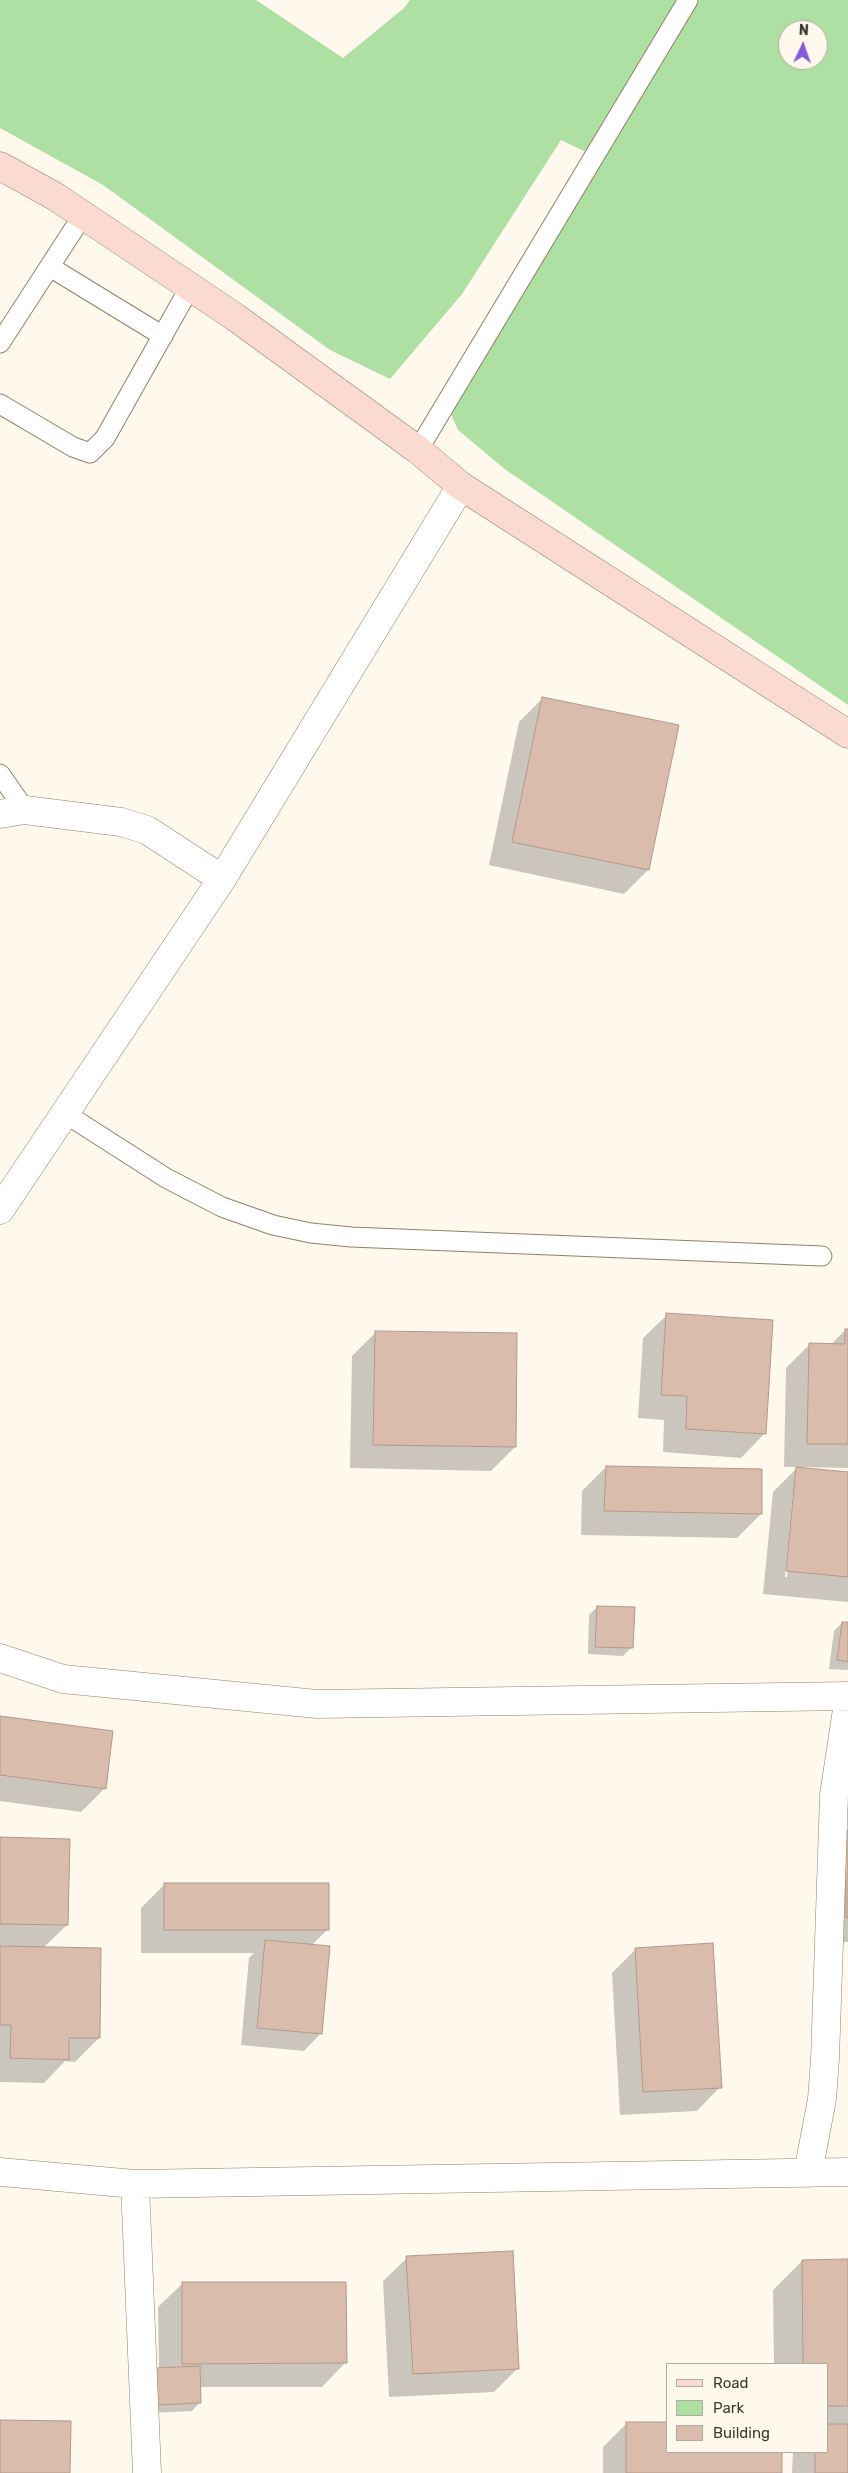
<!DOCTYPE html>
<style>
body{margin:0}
#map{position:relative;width:848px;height:2473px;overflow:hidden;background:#fef8ed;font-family:Rubik,sans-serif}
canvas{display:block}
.legend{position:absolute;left:666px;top:2363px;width:162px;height:90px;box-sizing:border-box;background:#fef8ed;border:1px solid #b2aca1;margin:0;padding:6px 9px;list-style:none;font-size:15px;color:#403a2f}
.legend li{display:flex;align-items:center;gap:10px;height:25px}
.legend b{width:25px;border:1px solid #b2aca1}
.north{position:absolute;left:778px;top:20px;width:50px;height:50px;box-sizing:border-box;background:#fef8ed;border:1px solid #b2aca1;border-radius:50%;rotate:3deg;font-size:14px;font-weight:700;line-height:20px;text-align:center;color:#403a2f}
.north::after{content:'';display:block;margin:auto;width:18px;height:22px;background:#845cd6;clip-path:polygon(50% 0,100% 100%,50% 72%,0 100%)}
</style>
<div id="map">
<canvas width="848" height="2473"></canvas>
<ul class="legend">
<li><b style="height:6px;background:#fbdad1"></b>Road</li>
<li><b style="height:14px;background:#aee0a4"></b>Park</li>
<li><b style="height:14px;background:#d9bcac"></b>Building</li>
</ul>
<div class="north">N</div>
</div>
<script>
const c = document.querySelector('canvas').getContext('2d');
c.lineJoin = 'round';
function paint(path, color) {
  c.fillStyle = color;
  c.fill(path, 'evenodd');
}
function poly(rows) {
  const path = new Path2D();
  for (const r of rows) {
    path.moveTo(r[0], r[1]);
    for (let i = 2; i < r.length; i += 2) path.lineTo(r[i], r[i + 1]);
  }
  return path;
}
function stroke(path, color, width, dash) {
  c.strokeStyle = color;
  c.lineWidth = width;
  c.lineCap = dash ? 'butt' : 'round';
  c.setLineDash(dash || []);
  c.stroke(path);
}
paint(poly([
 [0,0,256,0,343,58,404,8,410,0,848,0,848,705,506,470,458,430,451,414,451,383,598,158,561,140,462,294,390,379,330,350,103,185,0,128],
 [788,30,818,30,818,60,788,60]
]), '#aee0a4');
paint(poly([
 [543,698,677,726,648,870,624,894,489,865,519,722],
 [667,1315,772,1321,764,1434,741,1458,663,1452,664,1420,638,1418,643,1338],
 [845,1330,848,1330,848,1468,805,1467,804,1469,848,1473,848,1602,763,1594,773,1492,798,1467,784,1467,786,1368,810,1344,831,1345],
 [793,1493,795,1493,787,1577,785,1577],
 [376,1332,515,1447,491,1471,350,1468,352,1356],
 [606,1467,761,1514,737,1538,581,1535,582,1491],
 [597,1607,632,1647,623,1656,588,1654,589,1615],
 [842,1623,848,1624,848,1670,829,1669,834,1631],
 [0,1717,105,1788,81,1812,0,1801],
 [848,1832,848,1942,823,1942],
 [0,1838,67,1925,43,1948,99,2038,75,2062,65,2061,44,2083,0,2082],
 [164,1885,328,1929,311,1946,320,2034,304,2051,241,2045,249,1958,254,1953,141,1953,141,1908],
 [636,1949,720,2087,697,2111,620,2115,612,1973],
 [407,2258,518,2368,494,2392,389,2397,383,2281],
 [848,2260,848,2473,792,2473,793,2452,827,2452,827,2364,774,2364,773,2290,802,2261],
 [182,2284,345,2363,322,2387,199,2387,200,2402,192,2411,149,2413,159,2369,158,2307],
 [626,2424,667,2452,780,2452,781,2473,603,2473,603,2447]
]), '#0003');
const building = poly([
 [542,697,679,725,649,870,512,842,542,697],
 [666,1313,773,1320,766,1434,686,1429,687,1396,661,1395,666,1313],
 [845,1329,848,1329,848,1444,807,1444,809,1343,845,1344,845,1329],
 [375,1331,517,1333,516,1447,373,1445,375,1331],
 [606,1466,762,1469,762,1514,604,1511,606,1466],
 [796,1467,848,1472,848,1577,786,1571,796,1467],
 [597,1606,635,1607,633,1648,595,1647,597,1606],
 [842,1622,848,1622,848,1662,837,1660,842,1622],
 [0,1716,113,1731,106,1789,0,1775,0,1716],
 [845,1830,848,1830,848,1918,846,1918,845,1830],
 [0,1837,70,1839,68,1925,0,1924,0,1837],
 [164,1883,329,1883,329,1930,164,1930,164,1883],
 [265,1940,330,1946,322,2034,257,2028,265,1940],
 [713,1943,722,2088,643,2092,635,1948,713,1943],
 [0,1946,101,1948,100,2038,69,2038,69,2060,10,2058,11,2025,0,2025,0,1946],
 [513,2251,519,2369,413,2374,406,2256,513,2251],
 [848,2259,848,2406,827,2406,827,2364,803,2364,802,2260,848,2259],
 [182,2282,346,2282,347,2363,182,2364,182,2282],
 [200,2366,201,2403,157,2405,156,2368,200,2366],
 [0,2420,71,2421,70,2473,0,2473,0,2420],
 [626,2422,667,2422,667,2452,782,2452,782,2473,626,2473,626,2422],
 [827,2424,848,2424,848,2473,815,2473,815,2452,827,2452,827,2424]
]);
paint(building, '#d9bcac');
stroke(building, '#b49889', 1);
const lane = poly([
 [50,267,163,336],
 [0,343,83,215],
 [0,404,73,447,90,453,105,438,190,287],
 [418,450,688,0],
 [0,774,25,810],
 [66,1114,166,1178,222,1207,273,1225,311,1233,351,1237,822,1256]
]);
const street = poly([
 [0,814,25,810,121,822,147,830,222,879],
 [0,1210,222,879,461,486],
 [0,1658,63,1679,317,1704,848,1696],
 [0,2172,135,2184,848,2172],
 [808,2173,822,2099,825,2059,834,1795,848,1703],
 [135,2184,147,2473]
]);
const secondary = poly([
 [0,166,56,197,235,317,418,450,461,486,848,734]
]);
stroke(lane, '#908269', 21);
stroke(street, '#908269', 29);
stroke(secondary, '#908269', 29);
stroke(lane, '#fff', 19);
stroke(street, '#fff', 28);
stroke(secondary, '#fbdad1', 28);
</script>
